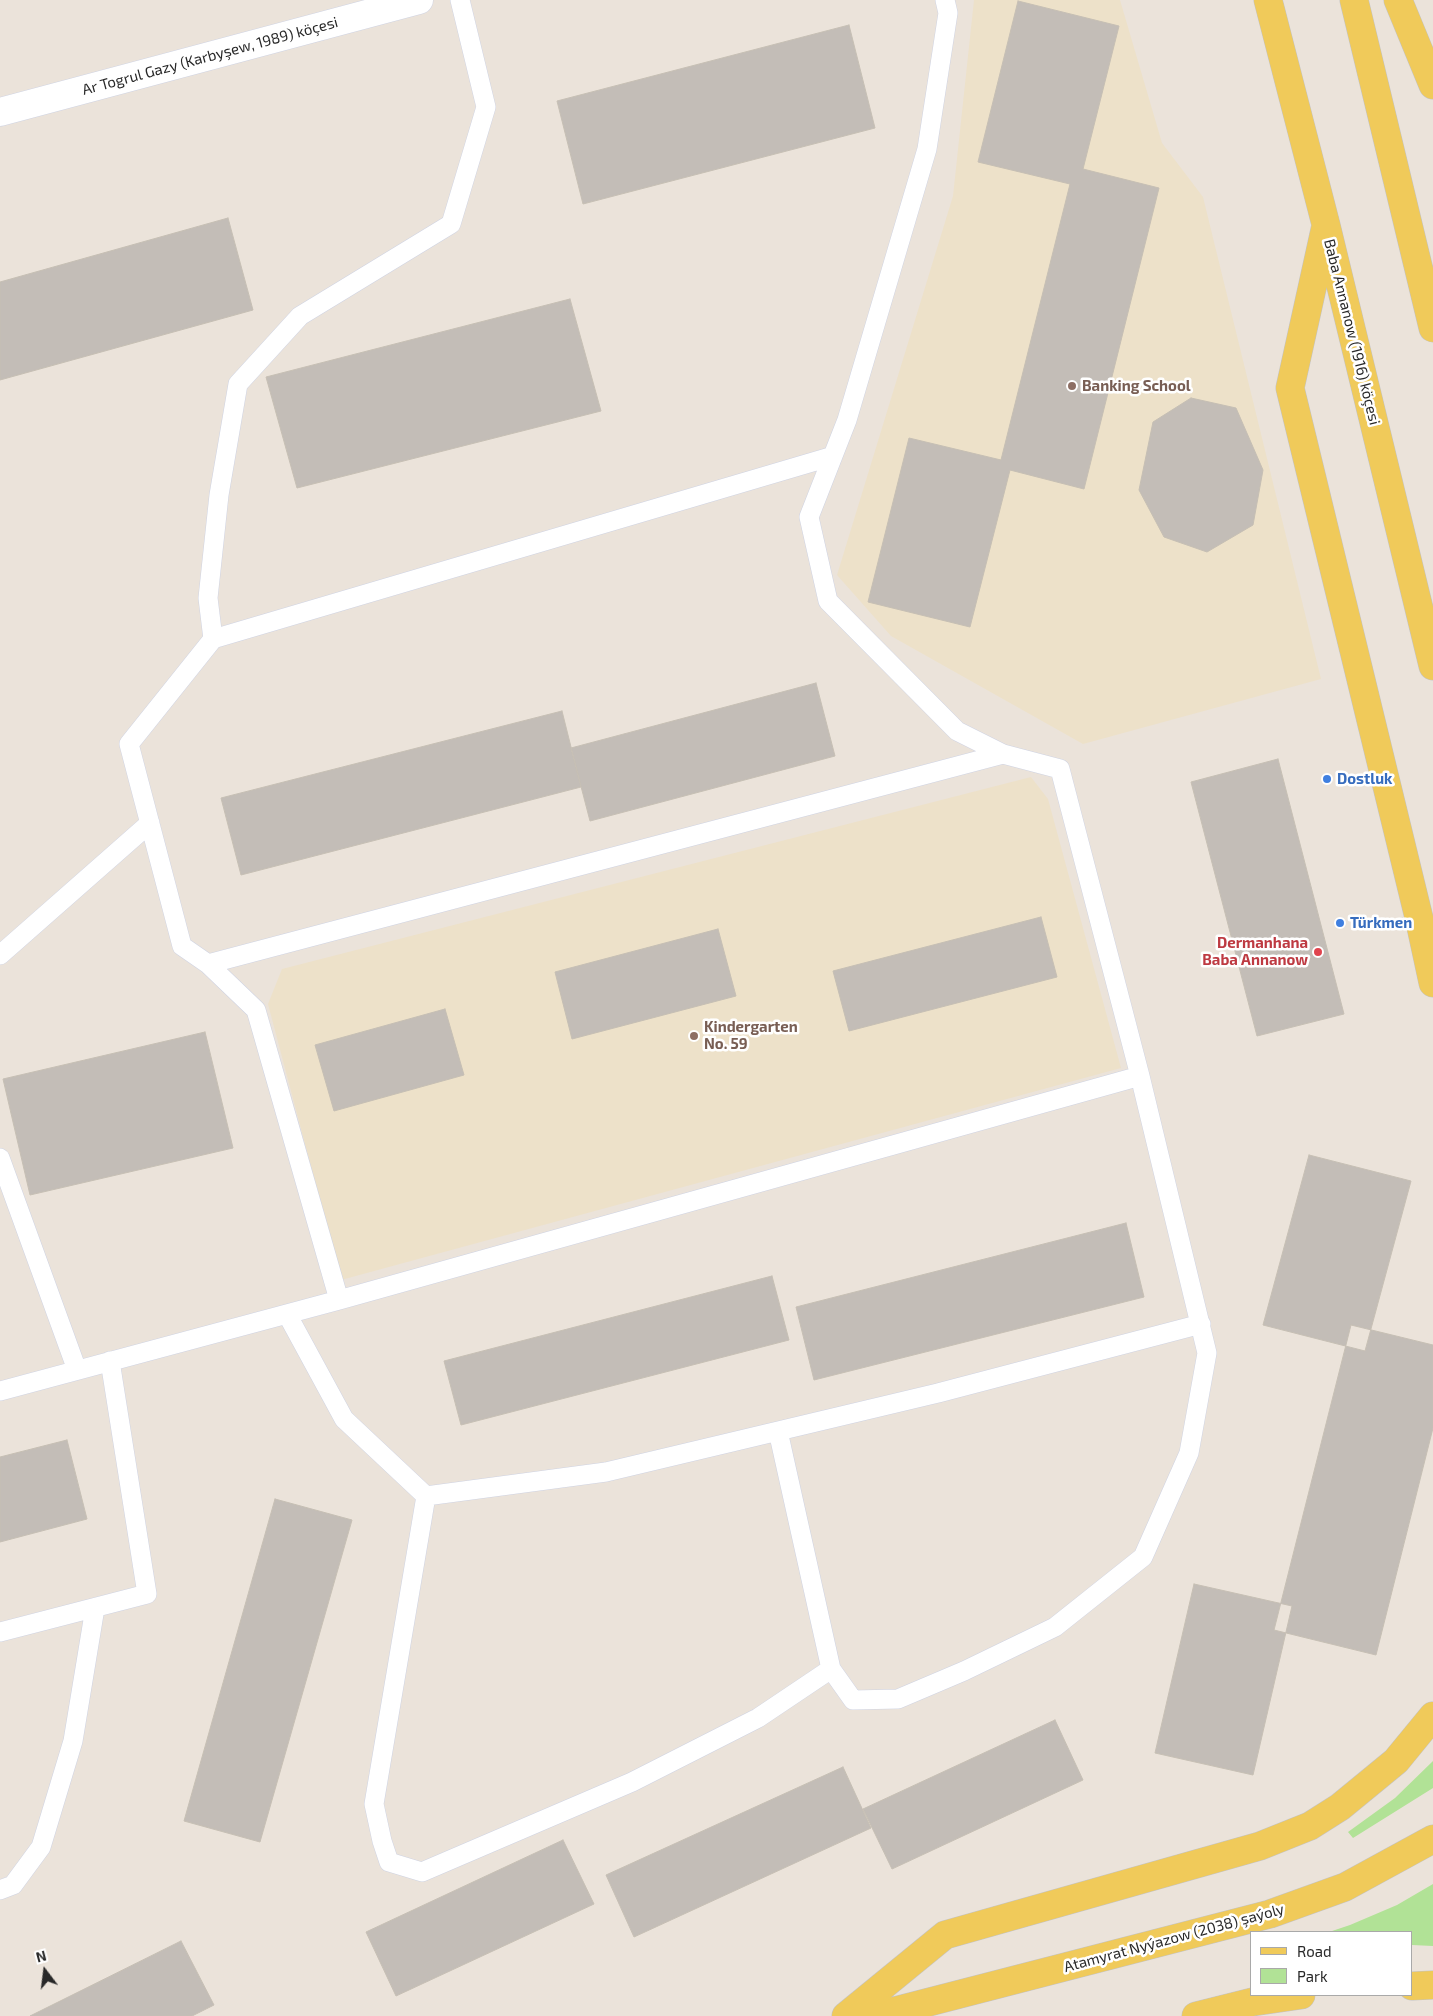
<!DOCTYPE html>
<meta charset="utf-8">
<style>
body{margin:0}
#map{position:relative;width:1433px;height:2016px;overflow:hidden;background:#ebe3da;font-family:"Exo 2",sans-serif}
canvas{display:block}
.legend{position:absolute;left:1250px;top:1931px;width:162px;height:65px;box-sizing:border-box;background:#fff;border:1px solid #a9a9a9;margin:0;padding:6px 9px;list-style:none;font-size:15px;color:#282828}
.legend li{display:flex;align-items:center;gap:10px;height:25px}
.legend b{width:25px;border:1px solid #a9a9a9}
.north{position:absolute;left:20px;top:1946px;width:50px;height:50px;-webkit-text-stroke:4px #fff;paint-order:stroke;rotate:345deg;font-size:14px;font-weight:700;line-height:20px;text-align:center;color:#282828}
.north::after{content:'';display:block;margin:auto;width:18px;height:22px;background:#282828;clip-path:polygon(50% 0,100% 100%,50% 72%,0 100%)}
</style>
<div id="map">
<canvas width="1433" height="2016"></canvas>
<ul class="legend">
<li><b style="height:6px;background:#f0ca5a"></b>Road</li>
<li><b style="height:14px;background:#b1e296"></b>Park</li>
</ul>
<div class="north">N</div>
</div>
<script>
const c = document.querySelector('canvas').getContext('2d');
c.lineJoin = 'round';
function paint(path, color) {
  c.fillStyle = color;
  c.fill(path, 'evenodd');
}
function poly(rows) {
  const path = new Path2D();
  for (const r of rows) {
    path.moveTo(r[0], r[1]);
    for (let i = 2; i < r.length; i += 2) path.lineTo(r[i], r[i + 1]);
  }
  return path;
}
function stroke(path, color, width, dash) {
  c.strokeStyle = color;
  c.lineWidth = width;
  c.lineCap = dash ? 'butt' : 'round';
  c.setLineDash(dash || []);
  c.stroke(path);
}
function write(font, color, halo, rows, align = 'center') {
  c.font = font + ' "Exo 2",sans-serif';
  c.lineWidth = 5;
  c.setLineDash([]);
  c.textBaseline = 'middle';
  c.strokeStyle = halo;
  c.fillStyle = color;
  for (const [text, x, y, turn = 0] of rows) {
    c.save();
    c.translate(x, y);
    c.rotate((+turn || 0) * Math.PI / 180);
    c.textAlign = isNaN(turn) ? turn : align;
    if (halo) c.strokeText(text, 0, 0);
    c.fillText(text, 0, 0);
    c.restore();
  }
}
paint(poly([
 [974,0,1120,0,1162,143,1203,197,1321,679,1083,744,891,636,837,575,953,196],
 [1031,777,1048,799,1121,1068,341,1280,268,1004,282,969]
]), '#ede1c9');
paint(poly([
 [1433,1761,1433,1788,1353,1838,1348,1832,1395,1798],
 [1433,1884,1433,1946,1412,1945,1412,1932,1329,1932,1350,1925,1397,1905]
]), '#b1e296');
const building = poly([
 [1018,1,1119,26,1083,169,1159,188,1084,489,1010,470,970,627,868,602,909,438,1001,460,1070,184,978,162,1018,1],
 [849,25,875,128,583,204,557,101,849,25],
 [228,218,253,310,0,380,0,282,228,218],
 [570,299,601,411,297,488,266,377,570,299],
 [1191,398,1236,408,1263,470,1253,525,1207,552,1164,537,1139,490,1153,422,1191,398],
 [816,683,835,756,590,821,571,748,816,683],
 [562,711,581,787,241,875,221,798,562,711],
 [1278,759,1344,1014,1257,1036,1191,782,1278,759],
 [1041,917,1057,977,849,1031,833,971,1041,917],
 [718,929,736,996,572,1039,555,972,718,929],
 [445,1009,464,1075,334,1111,315,1045,445,1009],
 [205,1032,233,1148,30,1195,3,1079,205,1032],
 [1309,1155,1411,1181,1365,1351,1263,1325,1309,1155],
 [1126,1223,1144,1297,814,1380,796,1307,1126,1223],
 [772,1276,789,1340,461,1425,444,1361,772,1276],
 [1351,1325,1433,1345,1433,1428,1376,1655,1274,1630,1351,1325],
 [67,1440,87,1519,0,1542,0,1457,67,1440],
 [275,1499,352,1520,260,1842,184,1821,275,1499],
 [1194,1584,1292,1606,1253,1775,1155,1753,1194,1584],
 [1055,1720,1083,1780,892,1869,863,1809,1055,1720],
 [843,1767,871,1828,634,1937,606,1875,843,1767],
 [563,1840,594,1904,396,1996,366,1932,563,1840],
 [181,1941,214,2005,192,2016,30,2016,181,1941]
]);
paint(building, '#c3bdb7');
stroke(building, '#c6bfb4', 1);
const lane = poly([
 [213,639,208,598,219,495,238,384,300,316,451,224,486,107,460,0],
 [0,955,150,823],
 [208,964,1003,754],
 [0,1158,77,1370],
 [339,1300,256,1010,208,964,182,946,129,744,213,639,833,456],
 [287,1314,344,1419,426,1496,606,1472,938,1393,1201,1324],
 [0,1391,339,1300,1140,1076],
 [426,1496,374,1804,382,1841,389,1862,422,1872,632,1782,758,1718,831,1669,778,1431],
 [0,1632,147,1594,110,1361],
 [831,1669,853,1700,898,1699,964,1671,1055,1627,1143,1557,1189,1453,1207,1353,1140,1076,1060,769,1003,754,957,731,828,601,809,517,847,420,927,149,948,13,945,0],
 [0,1890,13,1885,41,1847,73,1741,95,1608]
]);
const street = poly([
 [0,112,419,0]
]);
const primary = poly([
 [1268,0,1326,225,1433,666],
 [1354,0,1433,328],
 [1398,0,1433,85],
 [1326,225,1290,388,1419,918,1433,983],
 [1412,1986,1433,1985],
 [846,2016,945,1935,1260,1846,1310,1826,1340,1807,1396,1761,1433,1716],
 [875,2016,1270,1914,1345,1887,1433,1839],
 [1196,2016,1252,2002,1301,1995]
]);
stroke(lane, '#cfd3e2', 20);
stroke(street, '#cfd3e2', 29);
stroke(primary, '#c3c3c3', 29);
stroke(lane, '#fff', 19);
stroke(street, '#fff', 28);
stroke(primary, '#f0ca5a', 28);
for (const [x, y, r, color] of [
 [1072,386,5,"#8d6e63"],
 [1327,779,5,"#3f7fe0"],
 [1340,923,5,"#3f7fe0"],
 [1318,952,5,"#e0444e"],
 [694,1036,5,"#8d6e63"]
]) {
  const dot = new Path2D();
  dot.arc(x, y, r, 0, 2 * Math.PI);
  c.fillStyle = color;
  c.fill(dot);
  stroke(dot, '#fff', 2);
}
write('15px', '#282828', '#fff', [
 ["Ar Togrul Gazy (Karbyşew, 1989) köçesi",210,56,-15],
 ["Baba Annanow (1916) köçesi",1352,332,76],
 ["Atamyrat Nyýazow (2038) şaýoly",1174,1938,-15]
]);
write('bold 15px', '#785e54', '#fff', [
 ["Banking School",1082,386],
 ["Kindergarten",704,1027],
 ["No. 59",704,1044]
], 'left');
write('bold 15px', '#366cbe', '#fff', [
 ["Dostluk",1337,779],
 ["Türkmen",1350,923]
], 'left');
write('bold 15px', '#be3a42', '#fff', [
 ["Dermanhana",1308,943],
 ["Baba Annanow",1308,960]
], 'right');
</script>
